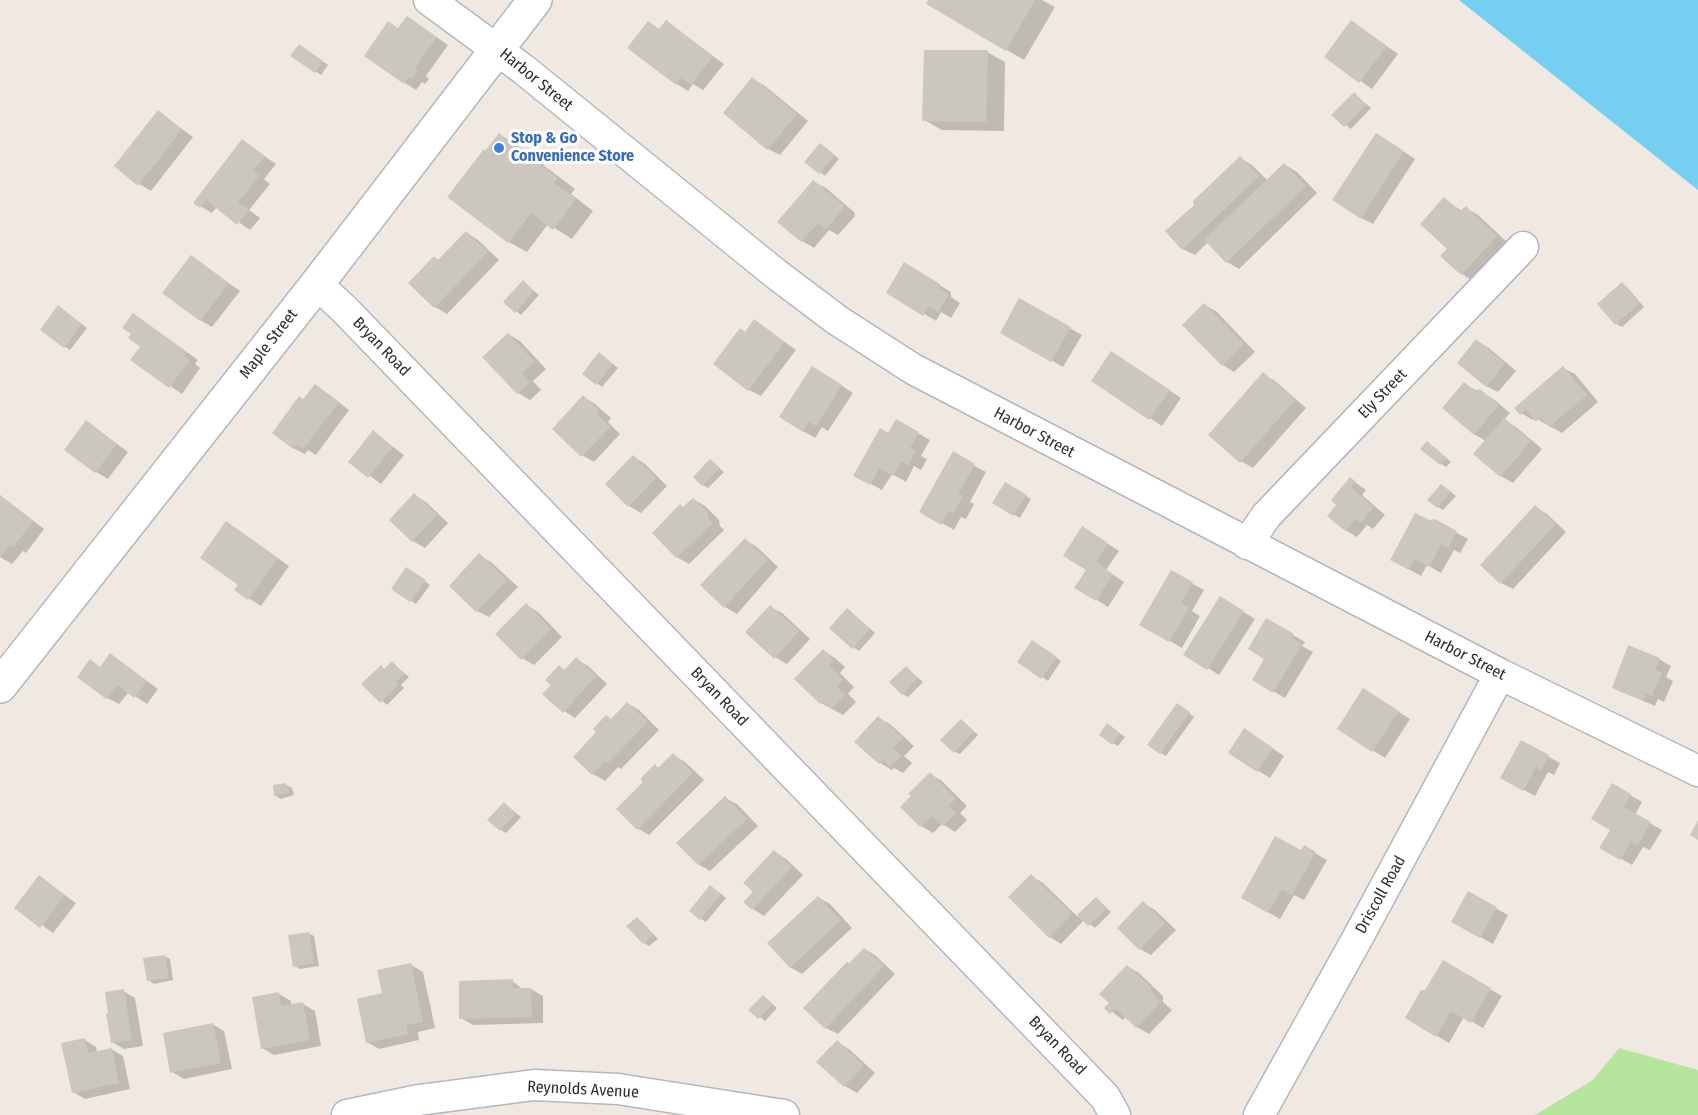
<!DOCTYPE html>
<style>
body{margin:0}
canvas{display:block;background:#efe9e1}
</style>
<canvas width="1698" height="1115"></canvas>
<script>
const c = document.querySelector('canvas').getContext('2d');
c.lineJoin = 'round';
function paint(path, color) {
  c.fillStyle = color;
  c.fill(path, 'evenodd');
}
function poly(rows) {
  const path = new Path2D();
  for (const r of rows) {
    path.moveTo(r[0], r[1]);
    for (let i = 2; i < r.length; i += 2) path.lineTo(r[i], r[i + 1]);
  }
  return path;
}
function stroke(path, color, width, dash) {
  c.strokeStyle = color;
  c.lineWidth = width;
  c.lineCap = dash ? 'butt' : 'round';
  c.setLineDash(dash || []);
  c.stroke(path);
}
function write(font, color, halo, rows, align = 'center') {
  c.font = font + ' "Fira Sans Condensed",sans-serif';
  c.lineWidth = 6;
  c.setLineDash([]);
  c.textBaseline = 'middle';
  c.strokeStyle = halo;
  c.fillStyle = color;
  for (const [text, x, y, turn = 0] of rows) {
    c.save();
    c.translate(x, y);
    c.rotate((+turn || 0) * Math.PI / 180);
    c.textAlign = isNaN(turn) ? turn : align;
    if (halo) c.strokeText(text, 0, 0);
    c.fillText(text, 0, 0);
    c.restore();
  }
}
paint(poly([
 [1619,1048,1698,1070,1698,1115,1535,1115,1593,1080]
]), '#b6e59e');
paint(poly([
 [1459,0,1698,0,1698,190]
]), '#75cff0');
paint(poly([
 [930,0,1042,0,1055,7,1024,60,928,4],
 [666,22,724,64,703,90,693,84,688,91,677,84,648,23,661,30],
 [1352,22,1398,54,1372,89,1326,57],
 [419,25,448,45,426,76,429,79,425,84,422,82,416,90,405,83,399,29],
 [304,49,328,65,321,75,292,56],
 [987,52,1005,62,1004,131,942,130,924,120],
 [753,79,765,86,808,121,780,155,768,149],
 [1354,94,1371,108,1351,129,1333,115],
 [158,112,193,137,151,191,139,184],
 [499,135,517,145,575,189,571,194,593,211,572,239,548,224,527,252,509,242,486,152],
 [243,141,276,164,264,179,270,184,249,210,260,218,250,230,217,207,212,213,200,206],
 [1388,141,1415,159,1373,224,1361,218],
 [826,148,839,159,825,176,806,161],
 [1240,158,1252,165,1268,181,1285,165,1297,172,1317,193,1239,269,1227,262,1208,242,1195,255,1183,249,1195,205],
 [814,182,826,188,854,212,855,216,838,235,829,230,814,248,802,241,779,221],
 [1444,199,1462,211,1466,208,1478,215,1508,243,1473,281,1462,274,1449,249],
 [467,233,478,240,499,260,447,314,435,307,411,283,435,258,440,261],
 [191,257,240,291,212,327,200,320],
 [905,264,951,292,951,297,960,303,951,318,941,312,936,321,888,292],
 [523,282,539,295,521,315,516,311],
 [1622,284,1627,287,1644,307,1622,327,1616,324],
 [1020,300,1082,335,1063,367,1002,332],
 [1205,305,1217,312,1255,352,1234,372,1223,365],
 [64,311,87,328,70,350,65,347],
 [134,315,198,360,195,364,200,368,182,394,132,360,142,347,133,334],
 [755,321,796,350,761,396,749,390,745,333],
 [508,334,520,341,546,369,533,381,541,390,530,400,518,393],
 [1477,341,1489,348,1516,371,1498,392,1486,386],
 [604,357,618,368,602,387,584,374],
 [1123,360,1181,398,1162,426,1093,380],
 [1563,368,1575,374,1598,402,1562,433,1535,418,1533,420,1521,413],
 [824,374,853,393,828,431,822,427,815,438,803,431],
 [1263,374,1275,381,1306,408,1253,468,1241,461],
 [1464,384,1492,398,1510,413,1504,420,1516,427,1542,449,1513,483,1501,476,1486,441,1474,434],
 [327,393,349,410,316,455,308,450,305,454,293,448,304,401],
 [584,397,595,404,611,418,608,422,620,434,594,462,582,455],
 [896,421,930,440,921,456,927,459,921,470,914,466,906,482,892,474,882,490,855,475,889,435],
 [87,422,128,452,108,479,96,472],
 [373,432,404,455,381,484,350,461],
 [1433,446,1451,462,1446,467,1441,464],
 [953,454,986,472,970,502,974,504,966,519,961,517,954,530,921,511],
 [634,457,645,464,667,486,641,513,629,506,607,484],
 [711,461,724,472,708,488,703,485],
 [1350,479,1366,490,1362,495,1385,515,1373,529,1367,525,1357,537,1345,530,1338,504],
 [1006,484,1031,499,1020,518,994,503],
 [1442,485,1456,496,1443,510,1438,507],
 [0,495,44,529,26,553,23,551,12,564,0,557],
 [414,495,426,502,448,523,425,548,413,541,391,520],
 [693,499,705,506,719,520,720,526,724,530,689,564,677,557,654,533],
 [1535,507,1547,514,1566,532,1513,589,1501,583],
 [1435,521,1468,539,1460,553,1454,550,1441,573,1427,565,1421,576,1392,560,1429,522],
 [238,530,289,566,261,606,236,590,240,584],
 [1094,535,1119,551,1106,570,1124,582,1108,607,1076,587,1088,570],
 [745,540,757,547,778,567,737,614,725,607],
 [479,555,491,562,518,587,489,617,477,611],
 [412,572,430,585,416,604,393,588],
 [1171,572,1204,590,1192,611,1200,616,1182,648,1141,624],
 [526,605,538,612,562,637,534,665,522,658],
 [1232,605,1255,619,1219,675,1208,668],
 [770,607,782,613,810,639,787,664,775,657],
 [852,613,875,633,859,651,853,647],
 [1267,620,1305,642,1302,646,1313,652,1285,698,1254,680,1266,658],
 [1038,645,1061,661,1048,681,1019,661],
 [824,651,835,658,845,667,840,673,854,687,848,694,856,702,843,715,821,703],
 [111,655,158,689,147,704,129,692,119,704,107,698,91,661,101,668],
 [576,659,588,666,607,684,575,718,564,711,565,671],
 [1659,659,1671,666,1666,677,1673,681,1664,702,1658,699,1655,706,1613,688],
 [392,663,409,677,401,685,404,688,387,705,363,684,381,667,385,670],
 [906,668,923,682,908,697,903,694],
 [1375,697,1410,719,1385,758,1339,729],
 [627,703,639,710,659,730,621,769,618,767,605,781,593,774,612,720],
 [1183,708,1194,717,1166,756,1161,753],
 [878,718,890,724,914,746,904,756,912,763,903,773,894,768,892,770,880,763,856,742],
 [961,721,978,735,960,754,954,751],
 [1113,729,1125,737,1118,746,1113,743],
 [1256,737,1284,756,1270,778,1230,753],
 [1522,742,1560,763,1554,775,1548,772,1535,796,1502,778],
 [673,755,685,762,704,780,649,835,637,828,644,783,655,766,660,768],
 [930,774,942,781,967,806,960,813,967,820,955,832,942,824,933,833,921,826],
 [286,785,292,788,294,795,281,799,276,796],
 [1613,785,1642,802,1635,815,1662,830,1650,850,1643,847,1632,865,1601,847,1612,830],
 [725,798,737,804,758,826,710,871,698,864],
 [505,804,521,817,506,833,501,830],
 [1304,847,1327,860,1304,900,1294,895,1280,919,1243,898,1301,852],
 [775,852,786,859,803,875,764,916,753,909,755,892],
 [1031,876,1043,883,1078,917,1096,899,1111,912,1095,928,1084,920,1061,944,1050,937],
 [39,877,76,903,53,933,17,907],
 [716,890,726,898,706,922,701,919],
 [1468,893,1508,915,1493,944,1453,922],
 [818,897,830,904,852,928,802,974,790,967],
 [1143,903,1155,910,1176,930,1151,955,1140,949],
 [637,919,642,922,658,939,649,946,644,943],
 [308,933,314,936,319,966,300,969,295,966],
 [865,949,876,956,895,974,838,1034,826,1028,850,965],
 [164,956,170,959,173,980,154,984,148,980],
 [1443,962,1502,996,1483,1028,1464,1017,1449,1043,1407,1018,1426,991],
 [411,965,423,972,435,1028,418,1032,419,1040,379,1049,367,1042,384,994],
 [1127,966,1139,973,1163,996,1163,1002,1172,1010,1149,1034,1137,1027,1126,1017,1123,1020,1107,1008],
 [512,981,524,990,531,989,543,996,543,1023,473,1025,461,1018],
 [123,991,135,998,143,1046,124,1049,112,1042],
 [279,994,291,1001,291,1006,303,1004,315,1011,321,1046,274,1055,262,1048],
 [763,996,777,1008,765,1021,751,1010],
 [212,1024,224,1031,232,1069,184,1079,172,1072],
 [85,1040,96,1047,97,1052,111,1049,123,1056,130,1089,85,1099,73,1092],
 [837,1042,849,1049,875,1073,857,1093,845,1086,818,1062]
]), '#0003');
paint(poly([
 [928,0,1035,0,1006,51,926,4],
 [407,16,437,37,415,68,418,71,412,79,409,76,404,84,364,56,388,21,398,28],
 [666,20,713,56,691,85,681,78,676,85,627,48,648,21,659,29],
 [1351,20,1387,46,1359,83,1324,57],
 [299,44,323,61,315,73,290,56],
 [924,50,988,50,986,122,922,121],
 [752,77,797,114,767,150,723,113],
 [1354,92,1366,105,1344,127,1331,115],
 [158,110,182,129,138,186,114,166],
 [499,133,558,178,554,183,576,199,553,230,531,213,508,243,447,197,484,149,485,151],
 [1376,133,1404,151,1361,219,1332,200],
 [242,139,265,156,253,171,259,176,238,202,249,210,237,225,206,200,200,208,193,203],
 [820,143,835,155,819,174,804,162],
 [1240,156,1259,176,1182,250,1165,231,1194,205,1193,201],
 [1284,163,1306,186,1226,263,1204,240],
 [813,180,842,204,844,208,826,229,818,223,801,242,777,222],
 [1444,197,1460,211,1466,206,1497,236,1461,275,1440,256,1447,249,1420,224],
 [466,231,488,252,434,308,408,283,434,256,438,260],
 [191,255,229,283,200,321,162,293],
 [904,262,940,284,940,289,949,295,938,312,929,307,923,316,886,293],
 [523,280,534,291,515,313,503,302],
 [1622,282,1640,303,1615,325,1597,304],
 [1019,298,1071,327,1051,362,1000,333],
 [1204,303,1244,344,1222,366,1182,325],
 [58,305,82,324,64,348,40,330],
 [133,313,187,352,184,356,190,360,169,388,130,360,140,347,128,338,131,334,122,328],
 [754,319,785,342,748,391,713,364,740,328,745,332],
 [508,333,535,362,522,373,530,382,517,394,482,357],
 [1476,339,1505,363,1486,387,1457,363],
 [1111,351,1170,390,1149,420,1091,381],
 [599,352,613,364,596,385,582,374],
 [812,366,842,385,816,426,809,422,803,432,779,417],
 [1563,366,1587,395,1549,427,1540,417,1536,422,1526,410,1520,415,1514,408],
 [1263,372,1295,400,1240,463,1208,435],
 [1464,382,1475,391,1480,389,1499,405,1474,435,1442,408],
 [315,384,339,402,303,449,296,444,293,449,272,433,299,396,303,399],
 [583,395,600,411,597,414,610,427,581,457,552,429],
 [1504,418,1531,441,1500,477,1473,454],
 [896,419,919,432,910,448,916,451,908,465,901,461,893,476,879,468,870,485,853,476,880,428,888,433],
 [86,420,117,444,95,473,64,450],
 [373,430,393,447,368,478,348,462],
 [1427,441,1446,458,1440,465,1420,449],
 [953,451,975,464,958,494,963,496,953,514,949,511,941,525,919,512],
 [633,455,656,478,628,507,605,484],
 [710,459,720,468,702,486,693,477],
 [1350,477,1356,482,1351,487,1374,507,1361,523,1355,519,1345,531,1327,516,1336,505,1331,500],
 [1005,482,1027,495,1013,516,992,503],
 [1441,484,1451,492,1437,508,1427,500],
 [414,493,437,515,412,542,389,520],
 [0,495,33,522,13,547,10,545,0,558],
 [693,498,707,511,708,518,713,523,676,558,652,533,680,504,683,507],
 [1535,505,1556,524,1500,584,1480,565],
 [1415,513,1430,520,1435,519,1457,531,1448,548,1441,544,1429,567,1414,559,1409,570,1390,560],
 [226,521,278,558,248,600,234,590,238,585,200,558],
 [1082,526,1108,543,1096,562,1113,574,1096,601,1074,588,1086,570,1063,556],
 [745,538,767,560,724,608,700,585],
 [479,553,507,580,476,612,449,586],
 [406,567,426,580,410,602,391,589],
 [1171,570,1193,582,1181,603,1189,608,1169,642,1139,625],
 [1220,596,1244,611,1207,670,1183,655],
 [526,603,551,629,521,660,495,634],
 [770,605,799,631,774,659,745,632],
 [847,608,870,629,852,649,829,628],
 [1266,618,1294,634,1291,638,1302,644,1273,693,1252,680,1264,659,1248,649],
 [1032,640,1057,657,1041,679,1017,662],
 [1628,645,1660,658,1655,670,1662,673,1652,696,1646,693,1643,701,1612,688],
 [823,649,834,660,829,665,843,680,837,687,845,695,831,709,822,701,820,704,794,679],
 [110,653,147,681,134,698,117,685,106,699,77,677,90,659,100,667],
 [576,657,596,676,563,713,542,694,551,685,545,680,559,665,564,670],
 [392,661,404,674,397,681,399,684,380,703,361,684,381,665,384,669],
 [906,666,918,678,902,695,889,682],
 [1363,688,1399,711,1372,752,1337,729],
 [627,702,648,722,608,763,605,761,592,775,573,757,596,732,593,729,606,715,611,719],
 [1177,703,1190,712,1160,754,1147,745],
 [878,716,903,738,893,748,901,756,890,767,883,760,879,764,854,742],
 [961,719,974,731,954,753,940,740],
 [1107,723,1120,733,1112,745,1099,735],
 [1244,728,1273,748,1257,772,1228,753],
 [1521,740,1549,755,1541,770,1536,767,1523,791,1500,778],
 [673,753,693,773,637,830,616,809,642,783,641,778,655,764,658,768],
 [930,772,956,799,949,805,956,813,943,826,932,816,920,827,900,807,911,796,908,794],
 [286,783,289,792,274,796,273,785],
 [1612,783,1631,794,1624,807,1651,822,1638,845,1631,841,1620,860,1599,848,1610,830,1591,819],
 [725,796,747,819,698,865,676,843],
 [504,802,516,814,500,831,487,820],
 [1698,820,1698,840,1690,835],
 [1275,836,1301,850,1304,845,1316,852,1292,895,1282,889,1268,913,1241,898],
 [774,850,792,867,752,910,743,902,753,892,743,883],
 [1031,874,1072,914,1049,938,1008,897],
 [39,875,65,895,40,928,14,908],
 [710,885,721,894,700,920,689,911],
 [1468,891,1497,907,1480,938,1451,922],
 [818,896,841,920,790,968,767,943],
 [1096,897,1107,908,1088,926,1077,915],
 [1143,901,1165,923,1139,950,1117,928],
 [637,917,653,935,643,944,626,926],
 [309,932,314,963,293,967,288,935],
 [864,948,884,966,825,1029,803,1008,847,962,849,963],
 [165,955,169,978,147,981,143,958],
 [1443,960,1491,988,1471,1023,1451,1011,1436,1037,1405,1018,1421,990,1425,990],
 [411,963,423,1022,406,1025,408,1034,366,1043,357,999,382,993,377,970],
 [1127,965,1151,987,1152,993,1161,1002,1136,1028,1116,1009,1110,1014,1104,1008,1109,1003,1099,994],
 [513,979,513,988,531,988,532,1017,459,1019,459,981],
 [124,989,132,1040,111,1043,106,1014,108,1013,105,992],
 [279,992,281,1006,303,1002,310,1040,261,1049,252,997],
 [763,995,773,1004,758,1019,748,1010],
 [213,1023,221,1063,170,1073,163,1033],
 [85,1038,88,1053,112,1048,119,1083,72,1093,61,1043],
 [837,1040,864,1066,844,1087,816,1062]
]), '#cbc7bf');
const street = poly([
 [429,0,523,69,776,274,837,320,913,369,1500,674,1698,771],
 [317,284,345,310,1105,1097,1115,1115],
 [1247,544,1266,516,1523,247],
 [347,1115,419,1100,534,1085,618,1089,784,1115],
 [1259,1115,1357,939,1500,674]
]);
const secondary = poly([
 [0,686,317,284,535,0]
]);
stroke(street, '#b4b7c1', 33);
stroke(secondary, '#b4b7c1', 36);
stroke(street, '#fff', 30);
stroke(secondary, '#fff', 33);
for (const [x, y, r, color] of [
 [499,148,6,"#3f7fe0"]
]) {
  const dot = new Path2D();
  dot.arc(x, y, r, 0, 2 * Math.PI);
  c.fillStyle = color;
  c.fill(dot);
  stroke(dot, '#fff', 2);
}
write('16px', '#2e2e2e', '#fff', [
 ["Harbor Street",536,80,39],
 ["Maple Street",269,344,-52],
 ["Bryan Road",381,347,46],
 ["Ely Street",1383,394,-46],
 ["Harbor Street",1034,433,28],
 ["Harbor Street",1465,656,27],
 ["Bryan Road",719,697,46],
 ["Driscoll Road",1381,895,-61],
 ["Bryan Road",1057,1046,46],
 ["Reynolds Avenue",583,1090,3]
]);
write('bold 16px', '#366cbe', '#fff', [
 ["Stop & Go",511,139],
 ["Convenience Store",511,157]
], 'left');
</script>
